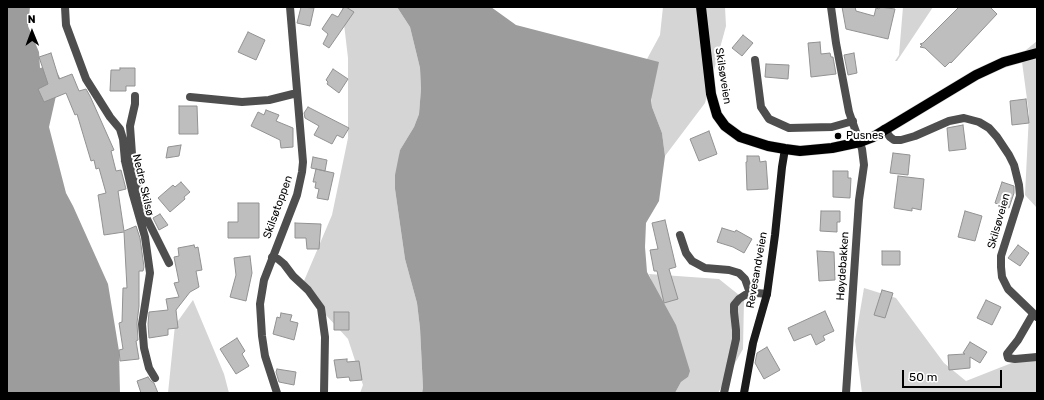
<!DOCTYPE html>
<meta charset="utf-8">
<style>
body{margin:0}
#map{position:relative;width:1044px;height:400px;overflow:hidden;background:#fff;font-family:Rubik,sans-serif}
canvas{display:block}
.frame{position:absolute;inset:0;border:8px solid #000;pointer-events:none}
.north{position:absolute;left:12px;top:12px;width:40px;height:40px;-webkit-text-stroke:3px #fff;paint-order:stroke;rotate:359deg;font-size:11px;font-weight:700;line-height:16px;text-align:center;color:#000}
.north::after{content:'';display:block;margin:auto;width:14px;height:18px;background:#000;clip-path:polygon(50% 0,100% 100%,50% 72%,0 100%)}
.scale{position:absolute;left:902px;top:370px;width:100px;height:18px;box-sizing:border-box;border:2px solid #000;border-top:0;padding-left:5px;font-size:12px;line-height:14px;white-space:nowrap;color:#000;-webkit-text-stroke:3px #fff;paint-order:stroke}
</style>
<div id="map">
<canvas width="1044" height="400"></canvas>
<div class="frame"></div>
<div class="north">N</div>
<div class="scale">50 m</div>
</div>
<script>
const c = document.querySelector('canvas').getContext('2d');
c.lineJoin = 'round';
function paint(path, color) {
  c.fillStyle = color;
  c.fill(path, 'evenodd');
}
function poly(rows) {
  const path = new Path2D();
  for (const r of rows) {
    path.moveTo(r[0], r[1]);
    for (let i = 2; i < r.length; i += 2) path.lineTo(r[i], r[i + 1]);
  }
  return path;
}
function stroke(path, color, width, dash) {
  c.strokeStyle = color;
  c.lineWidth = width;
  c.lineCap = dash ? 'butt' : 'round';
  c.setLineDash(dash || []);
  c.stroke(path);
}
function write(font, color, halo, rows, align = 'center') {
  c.font = font + ' Rubik,sans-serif';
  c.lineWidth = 4;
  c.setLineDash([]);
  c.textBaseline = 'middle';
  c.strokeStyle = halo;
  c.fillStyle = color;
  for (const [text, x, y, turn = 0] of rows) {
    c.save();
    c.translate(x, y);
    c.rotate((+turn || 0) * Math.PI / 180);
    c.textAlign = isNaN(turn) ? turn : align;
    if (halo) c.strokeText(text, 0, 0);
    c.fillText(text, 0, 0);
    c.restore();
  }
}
paint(poly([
 [342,7,397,7,410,27,420,68,421,89,419,114,414,127,400,150,395,189,405,259,417,303,420,328,423,388,422,393,360,393,363,385,348,339,301,288,332,215,348,138,348,58],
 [663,7,725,7,726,26,705,103,665,156,662,133,652,107,647,59,660,35],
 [903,7,933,7,897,61,895,61,899,55],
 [1037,41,1037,208,1025,195,1029,114,1022,62,1004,68],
 [649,274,719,279,744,299,743,349,718,393,675,393,681,382,688,377],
 [864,288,896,298,944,363,966,381,1037,353,1037,393,862,393,855,341],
 [193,300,224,374,229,393,168,393,175,325]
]), '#d5d5d5');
paint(poly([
 [7,7,30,7,28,26,39,52,40,68,53,65,60,78,49,127,66,193,73,206,108,284,119,351,120,393,7,393],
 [397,7,491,7,516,25,659,62,651,100,652,107,662,133,665,156,659,201,646,223,645,247,647,272,676,325,690,371,688,377,681,382,675,393,422,393,423,388,420,328,417,303,405,259,395,189,395,175,400,150,414,127,419,114,421,89,420,68,410,27]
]), '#9c9c9c');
const building = poly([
 [301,7,314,8,310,26,297,23,301,7],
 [344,7,346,7,354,12,329,48,323,44,328,34,322,29,332,14,338,17,344,7],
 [842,7,855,7,856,11,874,16,876,8,879,9,880,7,895,9,888,39,846,29,842,7],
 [959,7,990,7,997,14,951,63,950,62,945,67,925,48,920,47,922,45,920,44,923,43,959,7],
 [248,32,265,40,256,60,238,52,248,32],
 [743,35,753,43,742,56,732,48,743,35],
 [820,42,821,54,830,53,831,57,833,57,836,74,811,77,808,43,820,42],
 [51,53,59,79,72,74,79,91,86,89,90,96,114,150,111,151,116,171,121,170,126,189,118,191,124,231,136,226,140,238,144,267,143,271,139,271,139,306,137,323,138,340,136,341,139,359,120,361,119,350,123,349,119,323,122,322,123,288,127,288,124,232,104,235,98,195,106,193,99,168,96,169,94,160,91,161,77,114,75,115,66,93,44,102,38,89,48,84,39,57,51,53],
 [854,53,857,73,848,75,844,55,854,53],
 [766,64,789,65,788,79,765,77,766,64],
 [120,68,135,68,135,86,126,86,126,91,110,91,111,70,120,70,120,68],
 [333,69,348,79,339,93,327,84,328,82,326,80,333,69],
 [1026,99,1029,123,1012,125,1010,101,1026,99],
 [179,106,197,106,198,134,179,134,179,106],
 [308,107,349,128,343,138,337,135,332,144,314,135,319,126,305,118,304,113,308,107],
 [266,110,279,115,276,121,293,128,293,147,281,148,280,140,251,126,258,112,264,115,266,110],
 [963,125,966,149,949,151,947,128,963,125],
 [709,131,717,154,699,161,690,139,709,131],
 [181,145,179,156,166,158,168,147,181,145],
 [893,153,910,155,908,175,890,173,893,153],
 [747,156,759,156,760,162,766,161,768,189,747,190,746,162,747,162,747,156],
 [313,157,327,160,325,171,311,168,313,157],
 [316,169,334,173,328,200,317,198,319,189,315,188,316,182,313,182,316,169],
 [833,171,848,171,848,178,851,178,850,198,833,197,833,171],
 [898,176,924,179,921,210,912,208,912,211,894,208,898,176],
 [181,182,190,192,184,197,185,199,170,212,158,198,173,185,175,187,181,182],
 [1002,182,1014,186,1014,193,1009,208,995,203,1002,182],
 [238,203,259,203,259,238,228,238,228,222,238,222,238,203],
 [821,211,840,211,840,222,837,222,837,232,820,231,821,211],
 [965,211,982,216,975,241,958,237,965,211],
 [160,214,168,225,159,230,153,218,160,214],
 [665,220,676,267,669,269,678,299,664,303,657,271,654,271,650,250,658,249,652,223,665,220],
 [295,223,321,224,319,249,307,249,306,238,295,238,295,223],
 [722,228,735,232,736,230,752,239,744,253,733,247,717,242,722,228],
 [194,245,195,248,198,247,202,270,196,271,199,287,190,292,176,310,178,328,168,329,168,335,149,338,148,324,149,312,168,310,166,299,179,297,174,283,179,282,174,257,179,256,178,248,194,245],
 [1018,245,1029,253,1020,266,1008,258,1018,245],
 [817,251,834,252,835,280,819,281,817,251],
 [882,251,900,251,900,265,882,265,882,251],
 [250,256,252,273,246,301,230,297,236,275,234,258,250,256],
 [882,290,893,293,885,318,874,315,882,290],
 [986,300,1001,307,992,325,977,318,986,300],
 [825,311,834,331,823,336,825,340,816,345,811,334,794,341,788,328,825,311],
 [334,312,349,312,349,330,334,330,334,312],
 [281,313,292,315,290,321,298,323,294,340,273,334,277,317,280,318,281,313],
 [237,338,245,351,242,354,249,366,236,374,220,349,237,338],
 [970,342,987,352,980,363,970,357,970,368,949,370,948,355,965,354,963,353,970,342],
 [767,347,780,370,764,379,755,363,757,353,767,347],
 [347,359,347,362,359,361,362,380,350,381,349,377,337,378,334,360,347,359],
 [277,369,296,372,294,385,279,382,276,372,277,369],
 [148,377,151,381,154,383,158,393,141,393,137,381,148,377]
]);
paint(building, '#bebebe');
stroke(building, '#929292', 1);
const primary = poly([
 [701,7,711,94,717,115,725,126,740,137,768,146,785,149,800,151,832,148,860,142,873,137,976,75,1004,62,1037,53]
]);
stroke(primary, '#dbdbdb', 11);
stroke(poly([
 [65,7,66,25,86,79,110,117,120,129,123,139,125,161,133,195,145,237,150,273,142,324,144,348,149,368,155,378],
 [831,7,836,43,849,112,862,149,864,165,859,200,846,393],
 [755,60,761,107,769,119,789,128,832,127,853,121],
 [190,97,242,102,269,100,297,93],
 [884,129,890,137,894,140,901,140,915,136,949,121,964,118,979,122,989,128,997,137,1009,155,1014,165,1019,185,1020,196,1001,256,1001,267,1002,277,1008,289,1037,317],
 [125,161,133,168,147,219,169,263],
 [133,168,130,126,135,104,135,96],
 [680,235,686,253,692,261,705,268,729,270,739,273,745,279,750,293],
 [272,257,278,259,284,264,293,276,308,290,321,308,325,337,324,393],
 [1033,314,1018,340,1007,354,1008,358,1015,359,1037,357],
 [277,393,265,356,262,336,260,304,264,280,297,195,302,172,303,162,290,7],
 [724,393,736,339,736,330,734,312,734,305,739,299,745,295,757,293,767,294]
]), '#4e4e4e', 8);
stroke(poly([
 [744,393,753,343,767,294,775,235,782,167,785,149]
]), '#1b1b1b', 8);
stroke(primary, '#000', 10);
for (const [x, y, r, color] of [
 [838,136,4,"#000"]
]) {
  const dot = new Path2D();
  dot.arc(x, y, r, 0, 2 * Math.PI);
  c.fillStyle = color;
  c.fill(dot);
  stroke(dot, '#fff', 1.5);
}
write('11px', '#000', '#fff', [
 ["Skilsøveien",723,76,81],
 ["Nedre Skilsø",143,185,77],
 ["Skilsøtoppen",278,207,-70],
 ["Skilsøveien",999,221,-74],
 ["Høydebakken",843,266,-86],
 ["Revesandveien",757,270,-80]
]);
write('11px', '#000', '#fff', [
 ["Pusnes",846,136]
], 'left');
</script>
